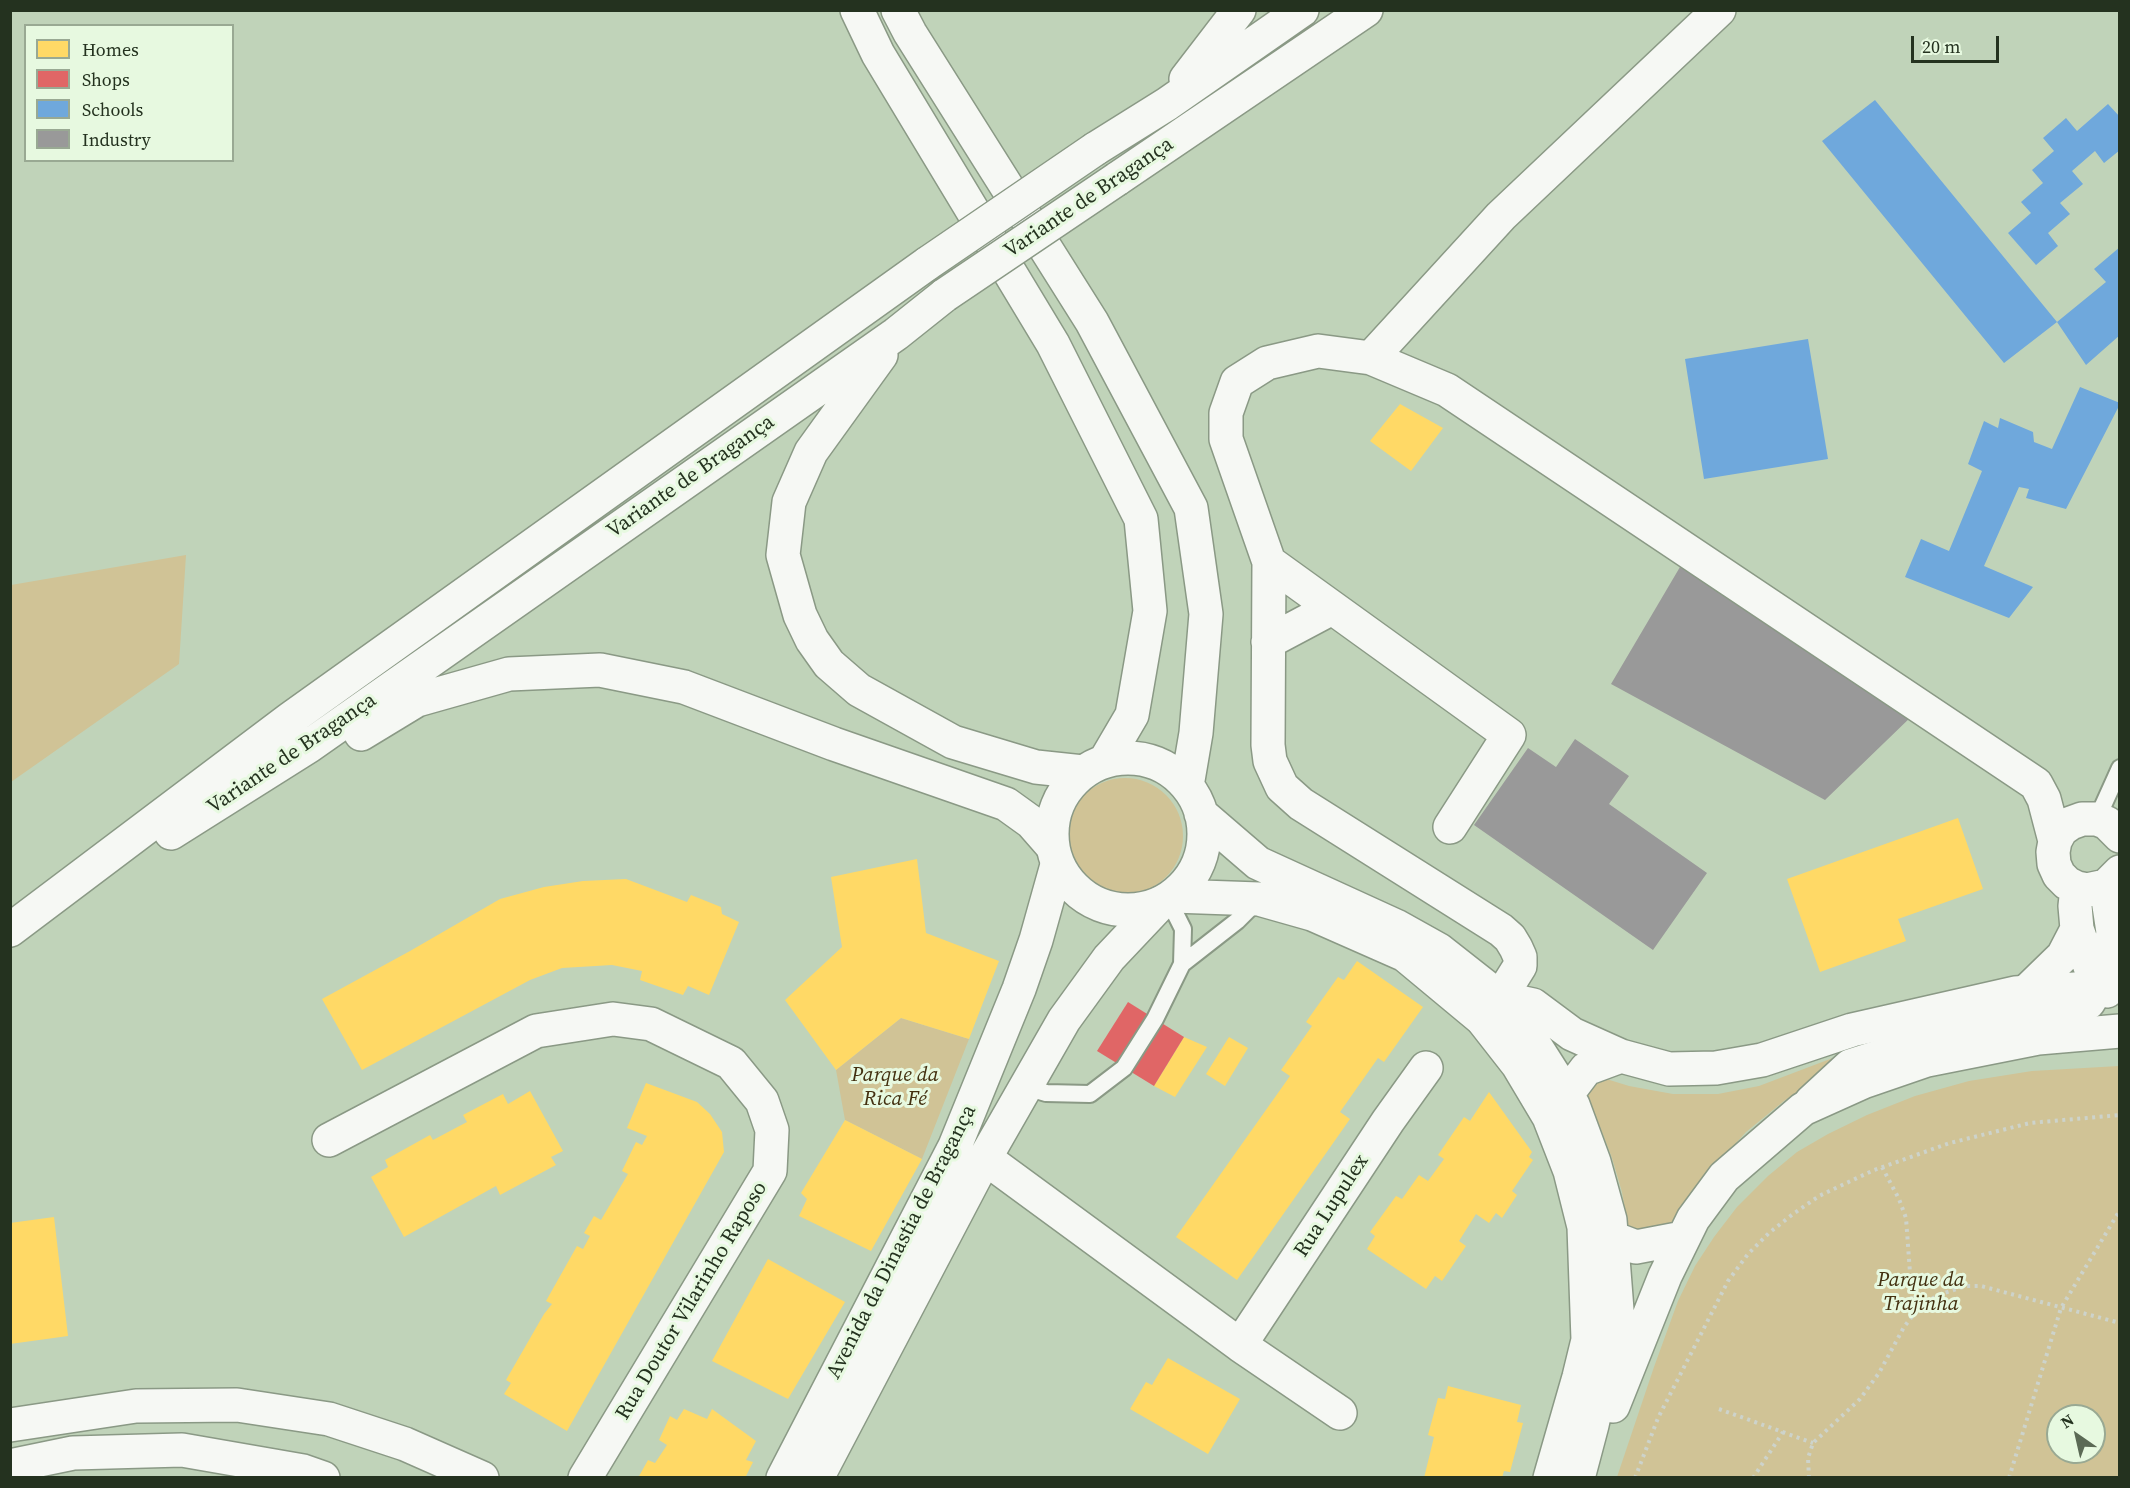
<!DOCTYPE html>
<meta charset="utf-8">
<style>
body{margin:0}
#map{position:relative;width:2130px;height:1488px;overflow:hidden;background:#c0d3b9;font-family:"Source Serif 4",serif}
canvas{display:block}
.frame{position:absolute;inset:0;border:12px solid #24321f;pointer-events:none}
.legend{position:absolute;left:24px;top:24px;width:210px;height:138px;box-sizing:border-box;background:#e7f9e0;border:2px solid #99a993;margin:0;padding:8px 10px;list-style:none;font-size:18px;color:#24321f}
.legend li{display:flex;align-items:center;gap:12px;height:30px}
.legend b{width:30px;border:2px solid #99a993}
.north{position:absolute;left:2046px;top:1404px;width:60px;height:60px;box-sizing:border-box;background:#e7f9e0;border:2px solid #99a993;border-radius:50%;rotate:326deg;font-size:16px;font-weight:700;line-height:24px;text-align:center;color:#24321f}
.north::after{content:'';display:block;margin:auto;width:21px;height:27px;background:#5b6a55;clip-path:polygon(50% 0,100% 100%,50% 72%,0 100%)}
.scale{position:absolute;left:1911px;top:36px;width:88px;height:27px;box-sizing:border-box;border:3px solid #24321f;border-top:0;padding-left:8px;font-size:18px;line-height:21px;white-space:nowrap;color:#24321f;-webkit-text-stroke:4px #e7f9e0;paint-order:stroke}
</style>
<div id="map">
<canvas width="2130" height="1488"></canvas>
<div class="frame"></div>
<ul class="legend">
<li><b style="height:16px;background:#ffd966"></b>Homes</li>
<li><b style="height:16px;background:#e06666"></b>Shops</li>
<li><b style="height:16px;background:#6fa8dc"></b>Schools</li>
<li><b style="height:16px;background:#999"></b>Industry</li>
</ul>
<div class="north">N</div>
<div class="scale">20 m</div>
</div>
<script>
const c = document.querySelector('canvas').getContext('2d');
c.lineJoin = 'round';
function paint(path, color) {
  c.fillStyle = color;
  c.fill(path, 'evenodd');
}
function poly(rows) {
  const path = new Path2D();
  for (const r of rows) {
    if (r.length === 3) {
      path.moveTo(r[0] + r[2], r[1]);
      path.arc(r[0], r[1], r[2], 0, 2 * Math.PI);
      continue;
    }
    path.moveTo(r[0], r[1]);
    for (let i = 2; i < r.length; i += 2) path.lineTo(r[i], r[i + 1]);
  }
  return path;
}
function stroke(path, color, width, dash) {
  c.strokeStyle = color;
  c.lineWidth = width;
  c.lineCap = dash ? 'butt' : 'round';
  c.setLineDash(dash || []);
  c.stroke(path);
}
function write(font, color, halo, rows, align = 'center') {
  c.font = font + ' "Source Serif 4",serif';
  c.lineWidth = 6;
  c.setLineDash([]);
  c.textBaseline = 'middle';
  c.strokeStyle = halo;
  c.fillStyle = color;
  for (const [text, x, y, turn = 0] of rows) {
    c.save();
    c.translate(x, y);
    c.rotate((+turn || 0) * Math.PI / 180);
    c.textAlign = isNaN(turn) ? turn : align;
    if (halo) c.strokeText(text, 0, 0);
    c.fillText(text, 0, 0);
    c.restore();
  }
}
paint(poly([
 [186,555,179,664,11,782,11,585],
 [1125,836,58],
 [901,1018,969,1039,922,1159,845,1120,836,1070],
 [1867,1045,1784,1101,1746,1132,1719,1162,1670,1230,1651,1236,1628,1228,1622,1192,1612,1158,1600,1127,1582,1089,1600,1077,1629,1086,1673,1094,1718,1094,1759,1086],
 [2119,1066,2119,1477,1617,1477,1654,1367,1678,1301,1695,1266,1714,1237,1737,1207,1768,1176,1797,1152,1828,1134,1867,1115,1915,1096,1969,1081,2032,1071],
 [2058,1416,2094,1416,2094,1452,2058,1452]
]), '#d0c396');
paint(poly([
 [1400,404,1443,428,1411,471,1370,441],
 [1958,818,1983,889,1898,919,1906,941,1820,972,1787,879],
 [917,859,926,933,999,961,969,1039,901,1018,836,1070,785,1000,842,947,831,877],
 [626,879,687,902,691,895,721,907,722,914,739,922,709,995,688,986,683,995,640,980,642,971,612,965,562,968,530,980,362,1070,322,999,410,951,500,899,544,887,583,881],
 [1357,961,1423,1007,1384,1062,1378,1058,1340,1112,1350,1119,1237,1280,1176,1237,1290,1076,1281,1070,1312,1026,1306,1022,1338,977,1344,980],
 [1184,1037,1207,1047,1175,1097,1154,1086],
 [1229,1037,1248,1048,1225,1086,1206,1074],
 [646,1083,697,1102,710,1114,722,1132,724,1152,567,1431,504,1394,511,1383,506,1380,544,1314,552,1304,546,1301,577,1246,583,1249,590,1236,584,1233,594,1216,601,1220,628,1174,622,1171,636,1142,642,1145,647,1136,627,1128],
 [530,1091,563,1151,551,1157,556,1165,500,1195,496,1186,404,1237,371,1177,388,1167,385,1160,430,1135,433,1140,467,1122,463,1115,503,1094,508,1104],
 [1489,1092,1532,1152,1529,1157,1533,1160,1512,1191,1517,1195,1502,1218,1496,1213,1489,1223,1476,1214,1459,1241,1466,1246,1442,1281,1435,1276,1426,1289,1367,1249,1375,1236,1370,1232,1396,1196,1402,1199,1419,1175,1428,1181,1444,1159,1438,1155,1464,1117,1470,1121],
 [845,1120,922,1159,871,1251,799,1216,807,1199,801,1193],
 [54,1217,68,1336,10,1344,10,1223],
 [768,1259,845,1302,788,1399,712,1361],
 [1168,1358,1240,1399,1208,1454,1130,1409,1146,1382,1152,1385],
 [1448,1386,1521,1405,1517,1422,1523,1423,1510,1472,1504,1471,1502,1478,1424,1478,1434,1437,1428,1435,1438,1398,1445,1399],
 [684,1409,707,1419,712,1409,756,1441,746,1460,753,1462,745,1478,638,1478,648,1460,655,1463,667,1445,659,1440,670,1416,677,1420]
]), '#ffd966');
paint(poly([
 [1128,1002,1184,1037,1154,1086,1097,1051]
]), '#e06666');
paint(poly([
 [1875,100,2057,322,2106,282,2094,269,2120,247,2120,335,2086,365,2057,322,2004,363,1822,141],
 [2108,104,2120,117,2120,150,2104,163,2095,151,2072,171,2083,184,2060,203,2070,214,2048,233,2058,246,2036,265,2008,233,2031,213,2021,202,2043,183,2032,170,2054,151,2043,138,2066,118,2077,131],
 [1808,339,1828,459,1704,479,1685,359],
 [2080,387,2120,403,2120,404,2066,509,2026,498,2029,489,2019,487,1984,566,2033,587,2009,618,1905,577,1921,539,1949,551,1982,471,1968,464,1984,421,1998,428,2000,418,2033,432,2034,442,2052,449]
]), '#6fa8dc');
paint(poly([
 [1680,567,1914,714,1825,800,1611,684],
 [1575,739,1629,776,1609,804,1707,873,1653,950,1474,825,1528,748,1556,767]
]), '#999');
const service = poly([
 [2097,819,2120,768],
 [1182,964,1237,921,1259,899],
 [1026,1087,1046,1093,1090,1094,1124,1068,1155,1019,1182,964,1183,929,1168,899]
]);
const minor = poly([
 [1371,358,1501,216,1719,10],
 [1269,562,1509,735,1450,827],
 [1268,642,1332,608],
 [2120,836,2107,823,2097,819,2082,819,2071,823,2061,830,2055,841,2053,852,2054,864,2059,875,2067,883,2077,888,2087,890,2106,886,2120,872],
 [2077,888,2075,906,2077,929,2093,975,2100,986,2107,991],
 [2027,991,2063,956,2077,929],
 [1482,1019,1500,998,1520,966,1520,957,1516,948,1510,938,1501,930,1301,804,1282,787,1270,761,1268,745,1269,562,1226,439,1226,413,1237,382,1267,363,1318,351,1371,358,1447,390,2036,784,2044,799,2055,841],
 [1811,1102,1850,1066,1960,1031,2062,1015,2088,1003,2107,973,2113,932,2106,886],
 [329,1140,536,1031,613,1019,651,1024,731,1063,762,1101,772,1130,770,1171,585,1478],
 [985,1158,1240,1345,1340,1413],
 [1240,1345,1388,1121,1426,1068]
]);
const tertiary = poly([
 [10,1425,136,1406,237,1405,329,1419,405,1444,482,1478],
 [10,1466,73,1453,182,1450,303,1471,323,1478],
 [783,1478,955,1146,1019,989,1036,940,1057,865],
 [817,1478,985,1158,1064,1020,1109,958,1161,903]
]);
const primary = poly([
 [857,10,878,54,1053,344,1141,519,1150,611,1132,715,1105,761],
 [898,10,910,33,1092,322,1191,508,1206,614,1196,733,1187,786],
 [1128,834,76],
 [1201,814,1258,863,1396,926,1439,950,1500,998,1538,1050,1573,1105,1594,1162,1610,1220,1617,1310,1592,1425,1578,1478],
 [1173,896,1259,899,1312,914,1405,955,1482,1019,1518,1065,1549,1117,1570,1171,1584,1227,1588,1340,1579,1377,1550,1478],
 [1500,998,1533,1005,1572,1034,1621,1056,1669,1069,1716,1068,1762,1060,1852,1030,2015,993,2120,986],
 [1555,1110,1586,1069,1621,1056],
 [1594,1231,1636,1247,1683,1238],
 [1613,1406,1665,1276,1693,1219,1724,1177,1803,1109,1863,1082,1927,1060,2038,1038,2120,1031]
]);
const trunk = poly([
 [1186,79,1239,10],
 [1095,149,1167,104,1302,10],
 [1117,179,1366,10],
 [881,355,811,452,789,502,783,555,800,615,812,640,829,664,859,690,953,742,1036,767,1083,772],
 [361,734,417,700,509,674,600,670,684,687,834,744,1006,804,1031,822,1052,846],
 [171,833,309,746,896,334,945,295],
 [10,930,290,719,928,263]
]);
stroke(service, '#8a9985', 20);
stroke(minor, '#8a9985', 36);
stroke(tertiary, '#8a9985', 36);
stroke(primary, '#8a9985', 36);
stroke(trunk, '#8a9985', 36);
stroke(poly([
 [1882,1167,1899,1199,1906,1218,1913,1314],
 [1719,1409,1813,1443],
 [1635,1478,1658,1418,1728,1281,1748,1254,1769,1233,1793,1214,1819,1196,1874,1170,1950,1143,2030,1123,2120,1115],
 [1753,1478,1783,1432],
 [1809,1478,1808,1458,1813,1443,1860,1399,1879,1373,1904,1327,1914,1314,1924,1304,1938,1295,1966,1286,1981,1286,2120,1323],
 [2009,1478,2061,1308,2120,1210]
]), '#cdd3cb', 4, [3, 4.5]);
stroke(service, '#f6f8f4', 16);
stroke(minor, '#f6f8f4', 33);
stroke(tertiary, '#f6f8f4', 33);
stroke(primary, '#f6f8f4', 33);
stroke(trunk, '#f6f8f4', 33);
const trunkBridge = poly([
 [928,263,1095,149],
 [945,295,1117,179]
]);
stroke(trunkBridge, '#8a9985', 36, []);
stroke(trunkBridge, '#f6f8f4', 33);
write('21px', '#24321f', '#e7f9e0', [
 ["Variante de Bragança",1089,198,-34],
 ["Variante de Bragança",691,477,-35],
 ["Variante de Bragança",292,754,-34],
 ["Rua Lupulex",1332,1206,-57],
 ["Avenida da Dinastia de Bragança",902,1242,-63],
 ["Rua Doutor Vilarinho Raposo",692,1301,-59]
]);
write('italic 21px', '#433010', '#e7f9e0', [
 ["Parque da",895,1076],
 ["Rica Fé",895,1100],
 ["Parque da",1921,1281],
 ["Trajinha",1921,1305]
]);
</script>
